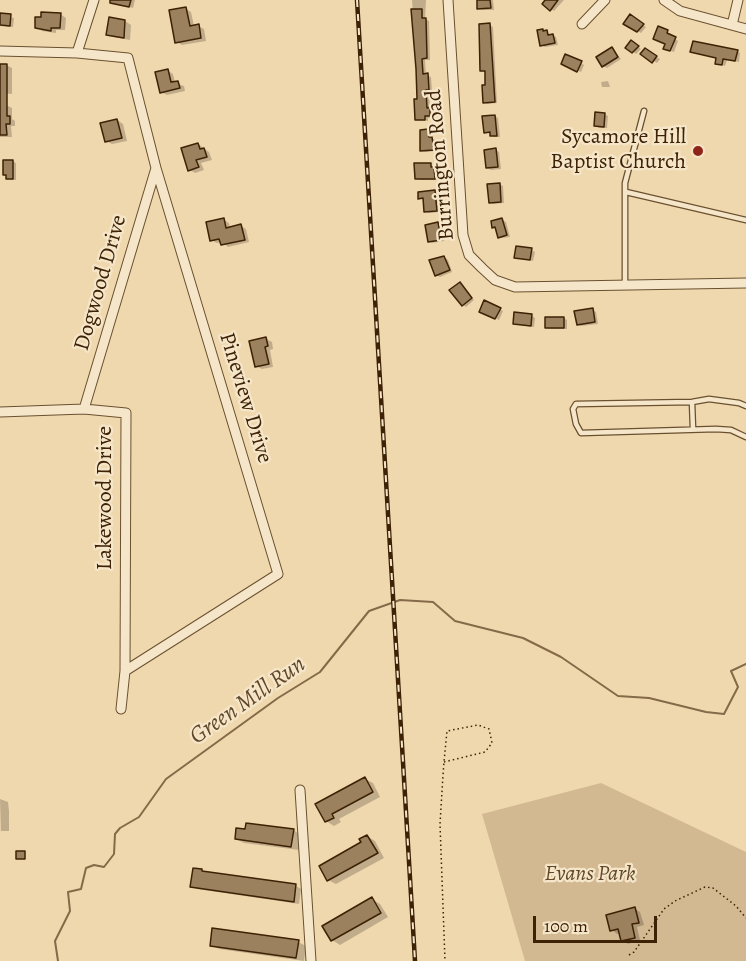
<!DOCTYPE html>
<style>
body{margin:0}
#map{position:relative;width:746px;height:961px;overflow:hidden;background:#f0d8ae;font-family:Alegreya,serif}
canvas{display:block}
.scale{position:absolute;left:533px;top:916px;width:124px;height:27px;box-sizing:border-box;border:3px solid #3e2205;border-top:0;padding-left:8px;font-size:18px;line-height:21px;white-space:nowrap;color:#3e2205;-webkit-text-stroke:4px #f5e6ca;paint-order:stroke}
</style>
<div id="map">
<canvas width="746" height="961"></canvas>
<div class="scale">100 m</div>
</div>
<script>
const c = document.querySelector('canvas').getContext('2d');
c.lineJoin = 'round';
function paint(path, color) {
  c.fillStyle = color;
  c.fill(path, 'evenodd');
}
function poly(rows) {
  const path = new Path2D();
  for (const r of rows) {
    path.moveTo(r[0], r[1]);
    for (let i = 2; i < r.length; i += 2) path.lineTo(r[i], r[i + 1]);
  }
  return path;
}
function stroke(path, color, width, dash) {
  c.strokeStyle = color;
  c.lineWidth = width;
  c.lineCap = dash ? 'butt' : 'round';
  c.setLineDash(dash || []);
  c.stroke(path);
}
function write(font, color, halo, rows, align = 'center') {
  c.font = font + ' Alegreya,serif';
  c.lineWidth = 4.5;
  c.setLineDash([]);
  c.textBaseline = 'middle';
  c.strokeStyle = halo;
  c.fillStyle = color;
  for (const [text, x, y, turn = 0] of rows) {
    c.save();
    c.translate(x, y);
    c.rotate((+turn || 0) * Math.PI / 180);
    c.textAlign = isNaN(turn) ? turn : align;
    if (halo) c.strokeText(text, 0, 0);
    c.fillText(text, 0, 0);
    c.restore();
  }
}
paint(poly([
 [601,783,746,852,746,961,525,961,482,814]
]), '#d2b991');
paint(poly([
 [121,0,135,0,133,8,120,4],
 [412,0,426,0,425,19,429,21,430,60,425,60,426,75,431,77,432,91,429,91,430,109,433,111,433,117,428,118,428,121,417,119,419,100],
 [478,0,493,0,494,10,482,10,479,8],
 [547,0,564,0,554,11,551,9],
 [186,9,191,12,194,26,198,26,204,29,206,41,182,45,177,42],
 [60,14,66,18,65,30,56,30,56,33,42,31,36,27],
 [0,15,14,18,13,27,0,26],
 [631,16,646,27,641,33,625,23],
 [125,21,131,25,130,40,113,37,107,34],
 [490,25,493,27,497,103,487,104,484,102,487,86,486,72,481,70],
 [542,31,556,37,558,45,545,47,541,45],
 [667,32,671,34,670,36,678,41,674,52,668,50,667,44,658,40],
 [635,44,641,49,636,54,627,47],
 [612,49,621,59,607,68,603,66],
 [645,50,660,59,657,63,642,54],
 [737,51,740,53,739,62,727,60,725,66,717,63,718,58,692,52],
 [581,63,584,65,581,72,566,66],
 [0,65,6,65,12,68,12,94,0,93],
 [168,71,173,74,175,83,184,86,185,91,167,95,161,92],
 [608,81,610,87,602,87,601,82],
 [0,105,6,105,12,108,12,119,15,121,15,126,11,126,12,137,0,137],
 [604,114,608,116,607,128,599,128,596,126],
 [495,116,498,118,500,137,495,137,486,132],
 [117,120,123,124,127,141,112,144,106,141],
 [428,131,431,133,432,138,435,140,436,151,425,152,422,151],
 [198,144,209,152,212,160,201,163,204,170,195,173,190,170],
 [496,150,499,152,501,169,491,170,487,168],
 [12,161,16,163,16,180,11,180,4,174],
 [430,164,437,171,438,180,420,180,417,178],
 [499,184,503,186,504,203,493,204,490,202],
 [435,192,438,194,440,212,429,213,425,211,423,200,420,198],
 [224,220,229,223,230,228,241,226,246,229,249,242,228,247,222,242,217,243,211,240],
 [502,220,506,222,510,237,502,238,499,237,497,229,494,227],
 [438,224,441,226,444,241,432,243,429,241],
 [531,250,535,252,533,261,515,257],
 [444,257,448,260,452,272,440,277,436,275],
 [460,284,474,300,466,307,463,305],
 [485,302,503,311,499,320,481,311],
 [593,310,596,312,598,324,581,326,578,324],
 [532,316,535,318,534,327,515,324],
 [564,318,567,320,567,329,549,329,546,327],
 [266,339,272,342,273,349,270,350,273,367,262,369,256,366],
 [365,779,373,783,380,797,339,819,341,822,334,826,326,821,317,804],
 [0,799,8,802,9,811,9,831,1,831,1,835],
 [293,830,301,835,299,850,244,843,236,839],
 [367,836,375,841,384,858,336,884,328,880],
 [201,871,207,874,296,886,301,889,299,904,197,889,191,886],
 [372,899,380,904,388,917,340,945,332,940],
 [635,909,640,912,644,925,637,927,640,940,628,944,622,940,620,933,617,934,612,930],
 [298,942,306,946,304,961,219,949,211,945]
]), '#0003');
stroke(poly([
 [58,961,55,941,70,911,68,892,81,889,86,868,94,865,104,867,114,854,115,834,120,828,139,817,166,779,278,698,320,672,369,611,400,600,433,602,455,621,523,638,561,657,618,696,649,698,706,712,724,714,738,687,731,671,746,664]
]), '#846a48', 2);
const building = poly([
 [110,0,131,0,129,7,110,3,110,0],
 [477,0,490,0,491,8,477,9,477,0],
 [545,0,558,0,550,11,542,4,545,0],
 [186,7,190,26,199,24,201,38,175,43,169,10,186,7],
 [411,9,422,9,422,18,426,18,427,58,422,59,423,74,428,73,429,90,426,90,427,108,430,107,430,116,425,116,425,120,415,120,414,99,417,99,416,69,411,9],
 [41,12,61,13,60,28,51,28,51,31,35,28,35,17,41,17,41,12],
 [0,13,11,14,10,26,0,25,0,13],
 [630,14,644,24,637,32,623,24,630,14],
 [109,17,125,20,124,38,106,35,109,17],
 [490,23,495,102,483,103,482,85,485,85,485,71,480,71,479,24,490,23],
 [658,26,668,30,667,33,676,37,670,51,663,49,665,44,653,39,658,26],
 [543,29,543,31,547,30,548,35,553,34,555,43,540,46,537,30,543,29],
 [631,40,639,46,632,53,625,48,631,40],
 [693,41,738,50,735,61,723,59,722,65,715,64,716,58,690,52,693,41],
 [612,47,618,57,602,67,596,57,612,47],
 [645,48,657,56,652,63,640,54,645,48],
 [565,54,582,61,577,72,561,64,565,54],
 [0,64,7,64,7,116,10,116,10,124,6,124,7,135,0,135,0,64],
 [168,69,171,82,178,81,180,88,160,93,155,72,168,69],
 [595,112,605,113,604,127,594,126,595,112],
 [495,115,497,136,490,136,490,132,484,133,482,116,495,115],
 [117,119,122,138,105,142,100,123,117,119],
 [428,129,429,137,432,137,434,150,420,151,420,130,428,129],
 [198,143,200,149,204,148,207,157,196,160,199,167,188,171,181,148,198,143],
 [496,148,498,167,486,168,484,150,496,148],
 [3,160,13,160,13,179,6,179,6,175,3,175,3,160],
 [414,163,431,163,431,167,434,167,435,179,415,179,414,163],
 [500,183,501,202,489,203,487,184,500,183],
 [435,190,437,211,424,212,423,198,418,199,418,192,435,190],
 [224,218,226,228,241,224,245,240,221,245,219,239,210,241,206,222,224,218],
 [502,218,507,235,498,238,495,227,492,228,491,221,502,218],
 [438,222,441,240,428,242,425,225,438,222],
 [516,246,532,248,530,260,514,258,516,246],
 [444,256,450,270,435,276,429,260,444,256],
 [460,282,472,298,462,306,449,290,460,282],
 [484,300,501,308,495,319,479,312,484,300],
 [593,308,595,322,577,325,574,311,593,308],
 [514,312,532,314,531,326,513,324,514,312],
 [545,317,564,317,564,328,545,328,545,317],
 [266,337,268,346,265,347,269,364,255,367,249,341,266,337],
 [365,777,373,792,332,814,334,818,325,822,315,804,365,777],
 [246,823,294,829,291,847,235,839,236,828,245,829,246,823],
 [367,835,378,853,327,881,319,866,361,842,359,839,367,835],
 [16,851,25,851,25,859,16,859,16,851],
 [193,868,202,869,202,871,296,884,294,902,190,887,193,868],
 [372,897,381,913,331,941,322,926,372,897],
 [635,907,639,923,632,924,635,938,621,941,618,929,610,931,606,915,635,907],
 [212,928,299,940,296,958,210,946,212,928]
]);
paint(building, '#9b815d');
stroke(building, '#3e2205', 1.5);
const service = poly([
 [626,192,746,220],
 [625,286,625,183,644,111],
 [692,402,693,429],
 [746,406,739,403,709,399,692,402,576,404,573,409,576,424,581,433,716,429,731,430,746,437]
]);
const minor = poly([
 [448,0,463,235,469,255,482,268,495,280,515,287,746,283],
 [664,0,680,11,746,29],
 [582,24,605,0],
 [732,25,738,0],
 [0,51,77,53,128,58,156,168,278,574,125,671],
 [77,53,94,0],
 [84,409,156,168],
 [0,412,84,409,126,413,125,671,121,709],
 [300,790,311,961]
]);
stroke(service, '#6a502f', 7);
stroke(minor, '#6a502f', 11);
stroke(poly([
 [444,762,485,752,492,743,489,729,478,725,447,731,444,762,443,775,440,824,445,961],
 [629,955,634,952,664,909,675,901,705,887,713,888,736,906,746,918]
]), '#3e2205', 1.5, [1.5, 3]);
stroke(service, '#f5e6ca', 4.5);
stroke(minor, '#f5e6ca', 9);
const rail = poly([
 [357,0,415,961]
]);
stroke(rail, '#3e2205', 4.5);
stroke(rail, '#f5e6ca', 2, [7]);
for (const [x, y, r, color] of [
 [698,151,6,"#8f2418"]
]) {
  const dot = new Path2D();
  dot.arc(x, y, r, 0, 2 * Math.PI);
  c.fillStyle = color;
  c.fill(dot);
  stroke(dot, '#f5e6ca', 2);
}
write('22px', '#3e2205', '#f5e6ca', [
 ["Sycamore Hill",686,138],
 ["Baptist Church",686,163]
], 'right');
write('22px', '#3e2205', '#f5e6ca', [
 ["Burrington Road",441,165,-95],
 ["Dogwood Drive",101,283,-74],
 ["Pineview Drive",245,398,73],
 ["Lakewood Drive",106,498,-90]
]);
write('italic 22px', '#634828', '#f5e6ca', [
 ["Evans Park",590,875]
]);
write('italic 24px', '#614627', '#f5e6ca', [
 ["Green Mill Run",248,701,-35]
]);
</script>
